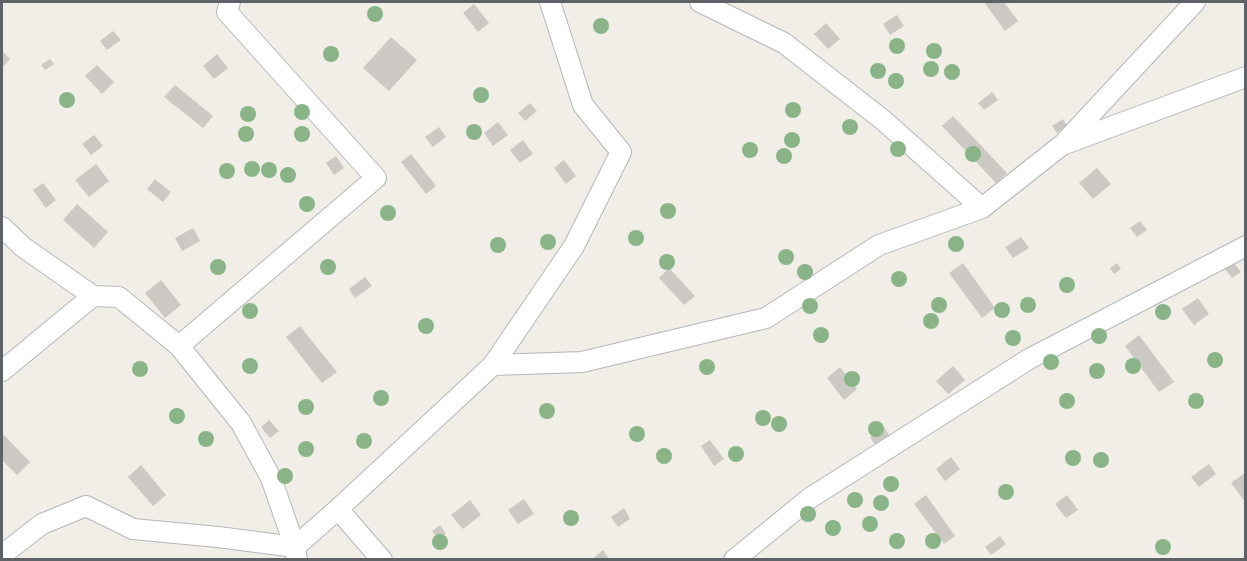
<!DOCTYPE html>
<style>
body{margin:0}
#map{position:relative;width:1247px;height:561px;overflow:hidden;background:#f0eee7;font-family:Raleway,sans-serif}
canvas{display:block}
.frame{position:absolute;inset:0;border:3px solid #5e6267;pointer-events:none}
</style>
<div id="map">
<canvas width="1247" height="561"></canvas>
<div class="frame"></div>
</div>
<script>
const c = document.querySelector('canvas').getContext('2d');
c.lineJoin = 'round';
function paint(path, color) {
  c.fillStyle = color;
  c.fill(path, 'evenodd');
}
function poly(rows) {
  const path = new Path2D();
  for (const r of rows) {
    path.moveTo(r[0], r[1]);
    for (let i = 2; i < r.length; i += 2) path.lineTo(r[i], r[i + 1]);
  }
  return path;
}
function stroke(path, color, width, dash) {
  c.strokeStyle = color;
  c.lineWidth = width;
  c.lineCap = dash ? 'butt' : 'round';
  c.setLineDash(dash || []);
  c.stroke(path);
}
paint(poly([
 [984,2,1004,2,1018,21,1005,31],
 [474,4,489,23,478,32,463,13],
 [897,15,904,26,890,35,883,24],
 [826,23,840,39,828,49,814,34],
 [113,31,121,40,107,50,100,41],
 [391,37,417,60,389,91,363,68],
 [2,51,10,59,2,68],
 [217,54,228,68,214,79,203,66],
 [50,59,54,64,45,70,41,65],
 [97,65,114,82,102,94,85,76],
 [175,85,213,116,203,128,164,97],
 [992,92,998,100,984,110,978,103],
 [530,103,537,111,525,121,518,113],
 [953,116,1007,173,996,183,942,126],
 [1063,119,1067,126,1057,133,1052,126],
 [498,122,508,135,493,146,484,133],
 [439,127,446,137,433,147,425,137],
 [94,135,103,146,91,155,82,144],
 [523,140,533,154,520,163,510,150],
 [411,154,436,186,426,194,401,162],
 [336,156,344,168,334,175,326,163],
 [564,160,576,176,566,184,554,168],
 [96,164,109,181,89,197,75,180],
 [1097,168,1111,184,1093,199,1079,183],
 [155,179,171,192,163,202,147,189],
 [43,183,56,200,46,208,33,190],
 [77,204,108,232,94,248,63,220],
 [1140,221,1147,230,1137,237,1130,228],
 [193,228,200,241,182,251,175,238],
 [1021,237,1029,248,1013,258,1005,247],
 [1232,260,1241,272,1232,278,1223,267],
 [963,263,995,308,982,318,949,273],
 [1117,263,1121,269,1114,274,1110,268],
 [669,268,695,296,684,305,659,278],
 [365,277,372,286,355,298,349,289],
 [161,280,181,305,165,318,145,293],
 [1198,298,1209,314,1194,325,1182,309],
 [300,326,337,372,322,383,286,337],
 [1139,335,1174,382,1159,392,1125,346],
 [953,366,965,380,948,394,936,381],
 [840,367,857,389,844,400,827,378],
 [269,420,279,431,270,438,261,427],
 [884,427,891,438,877,448,870,437],
 [2,433,30,462,17,475,2,460],
 [710,440,724,459,714,466,701,446],
 [951,457,960,469,945,481,936,469],
 [1209,464,1216,474,1199,487,1191,477],
 [141,465,166,495,153,506,128,477],
 [1246,472,1246,503,1231,483],
 [926,495,955,536,944,544,914,504],
 [1067,495,1078,510,1066,518,1055,504],
 [524,499,534,514,518,524,508,510],
 [470,500,481,515,463,529,451,515],
 [624,508,630,519,618,527,611,517],
 [440,525,446,534,438,540,432,531],
 [1000,536,1006,544,991,555,985,547],
 [603,550,610,560,591,560]
]), '#ccc9c4');
const street = poly([
 [230,2,227,12,376,178,179,346,241,423,271,478,295,547,297,560],
 [700,2,784,43,883,120,982,208],
 [1066,141,1195,2],
 [2,227,23,247,93,296,119,297,179,346],
 [493,365,582,362,766,318,879,245,982,208,1062,145,1246,77],
 [2,371,93,296],
 [2,555,42,524,86,506,133,529,218,537,295,547,338,509],
 [382,560,338,509,493,365,574,246,621,152,583,105,550,2],
 [734,560,810,498,1029,359,1246,246]
]);
stroke(street, '#b4b7bb', 22);
stroke(street, '#fff', 20);
c.fillStyle = '#8ab488';
for (const [x, y] of [
 [375,14],
 [601,26],
 [897,46],
 [934,51],
 [331,54],
 [931,69],
 [878,71],
 [952,72],
 [896,81],
 [481,95],
 [67,100],
 [793,110],
 [302,112],
 [248,114],
 [850,127],
 [474,132],
 [246,134],
 [302,134],
 [792,140],
 [898,149],
 [750,150],
 [973,154],
 [784,156],
 [252,169],
 [269,170],
 [227,171],
 [288,175],
 [307,204],
 [668,211],
 [388,213],
 [636,238],
 [548,242],
 [956,244],
 [498,245],
 [786,257],
 [667,262],
 [218,267],
 [328,267],
 [805,272],
 [899,279],
 [1067,285],
 [939,305],
 [1028,305],
 [810,306],
 [1002,310],
 [250,311],
 [1163,312],
 [931,321],
 [426,326],
 [821,335],
 [1099,336],
 [1013,338],
 [1215,360],
 [1051,362],
 [250,366],
 [1133,366],
 [707,367],
 [140,369],
 [1097,371],
 [852,379],
 [381,398],
 [1067,401],
 [1196,401],
 [306,407],
 [547,411],
 [177,416],
 [763,418],
 [779,424],
 [876,429],
 [637,434],
 [206,439],
 [364,441],
 [306,449],
 [736,454],
 [664,456],
 [1073,458],
 [1101,460],
 [285,476],
 [891,484],
 [1006,492],
 [855,500],
 [881,503],
 [808,514],
 [571,518],
 [870,524],
 [833,528],
 [897,541],
 [933,541],
 [440,542],
 [1163,547]
]) {
  c.beginPath();
  c.arc(x, y, 8, 0, 2 * Math.PI);
  c.fill();
}
</script>
